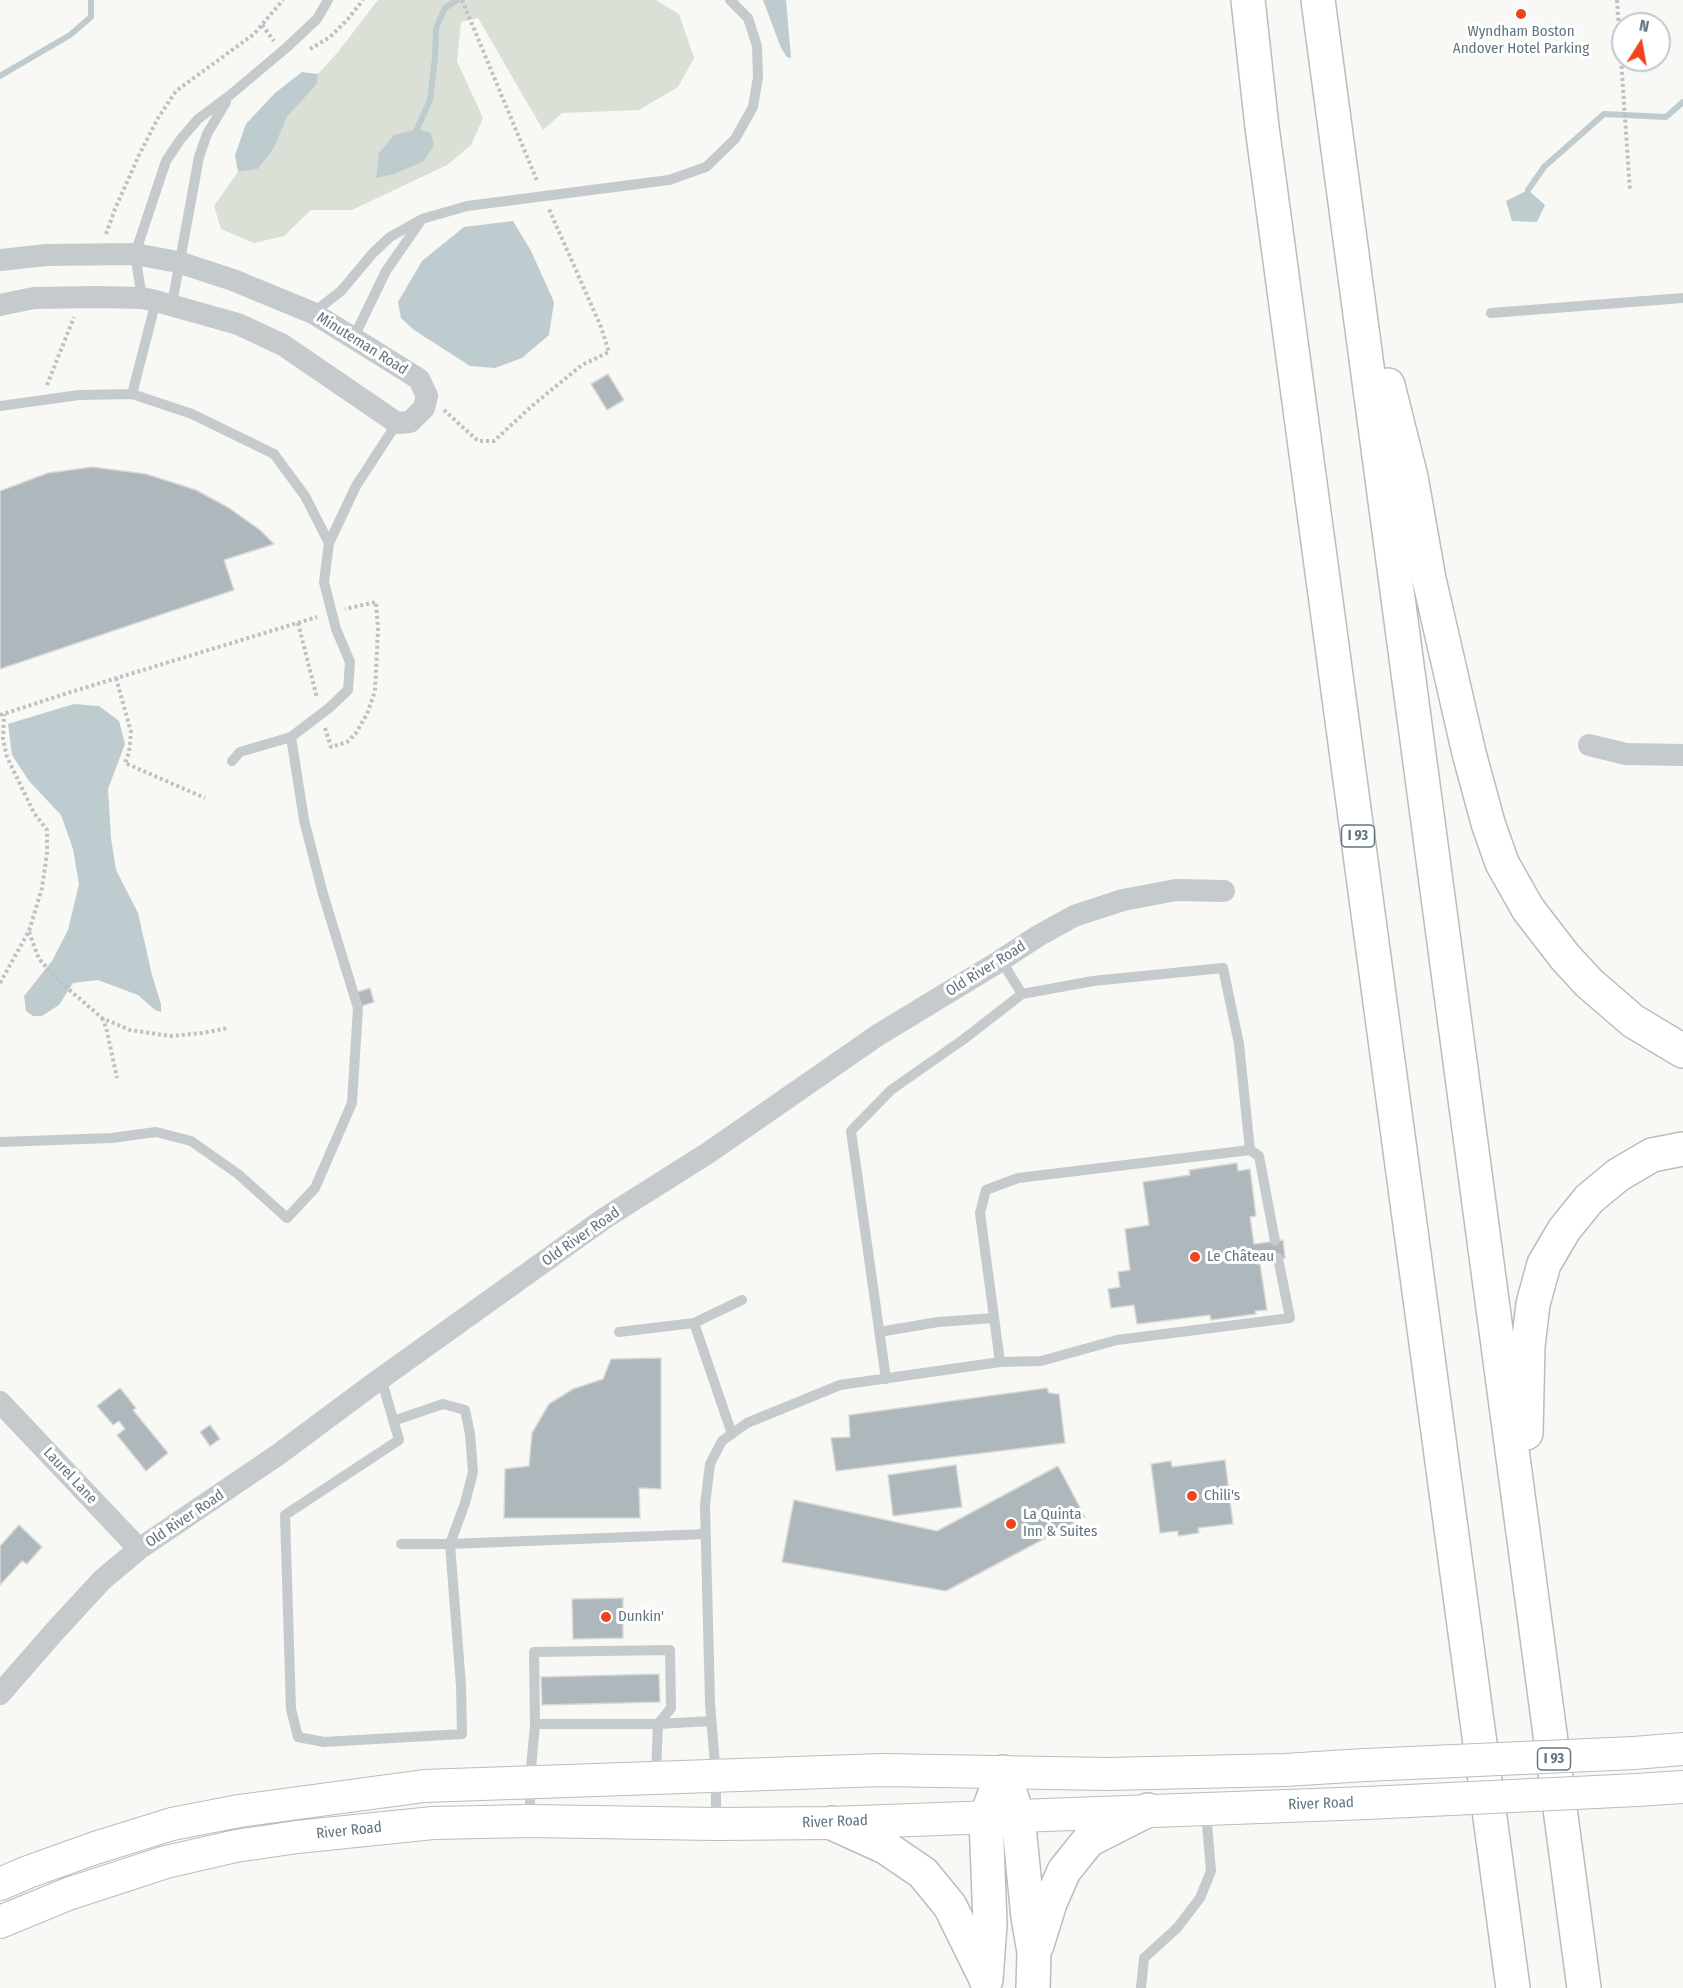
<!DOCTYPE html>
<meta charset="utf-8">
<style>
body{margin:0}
#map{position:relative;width:1683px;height:1988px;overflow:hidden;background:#f8f8f5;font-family:"Fira Sans Condensed",sans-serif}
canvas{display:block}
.north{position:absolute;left:1611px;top:12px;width:60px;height:60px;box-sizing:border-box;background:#fff;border:2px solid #c0c8cd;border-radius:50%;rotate:11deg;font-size:16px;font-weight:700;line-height:24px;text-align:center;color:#617582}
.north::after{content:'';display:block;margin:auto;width:21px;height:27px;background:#ef431d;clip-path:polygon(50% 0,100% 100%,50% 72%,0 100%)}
</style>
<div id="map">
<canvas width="1683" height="1988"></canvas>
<div class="north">N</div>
</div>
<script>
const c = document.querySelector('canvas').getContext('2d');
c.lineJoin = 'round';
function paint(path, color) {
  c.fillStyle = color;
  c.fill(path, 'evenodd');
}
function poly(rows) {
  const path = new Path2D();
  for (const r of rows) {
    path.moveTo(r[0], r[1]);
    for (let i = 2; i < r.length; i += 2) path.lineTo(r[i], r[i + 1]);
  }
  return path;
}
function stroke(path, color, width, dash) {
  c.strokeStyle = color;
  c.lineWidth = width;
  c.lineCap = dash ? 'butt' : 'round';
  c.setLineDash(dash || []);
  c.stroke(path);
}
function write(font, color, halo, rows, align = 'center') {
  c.font = font + ' "Fira Sans Condensed",sans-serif';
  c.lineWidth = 6;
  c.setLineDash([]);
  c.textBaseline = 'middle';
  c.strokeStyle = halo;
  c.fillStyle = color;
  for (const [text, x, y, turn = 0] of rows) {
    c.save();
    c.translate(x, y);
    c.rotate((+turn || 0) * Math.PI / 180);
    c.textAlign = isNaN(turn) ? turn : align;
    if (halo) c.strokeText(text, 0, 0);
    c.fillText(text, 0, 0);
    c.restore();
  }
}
paint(poly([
 [378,0,656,0,679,14,694,58,678,87,639,110,562,113,543,130,478,18,461,22,457,61,483,118,471,145,447,165,352,210,311,210,284,236,254,243,221,229,214,206,238,172,258,169,274,148,287,117,317,84,318,74,338,52]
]), '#dae0d5');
paint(poly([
 [763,0,786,0,791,58,787,57,781,48],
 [302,72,318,74,317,84,287,117,274,148,258,169,238,172,235,155,246,124,275,93],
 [417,129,431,133,434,145,424,161,394,174,376,178,379,153,394,135],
 [1528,190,1545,205,1537,222,1512,221,1506,201],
 [513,221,531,251,554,302,549,335,522,358,495,368,470,366,414,330,401,318,398,302,422,261,464,227],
 [74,704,99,706,119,721,125,744,108,789,111,838,116,870,138,913,152,975,161,1004,161,1012,155,1010,138,995,98,980,73,983,59,1005,42,1016,33,1016,26,1011,24,996,52,961,68,930,79,884,73,849,61,815,29,781,12,755,8,724]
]), '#becbcf');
stroke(poly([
 [0,76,70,35,91,17,91,0],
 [417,129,430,100,435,58,436,28,445,8,457,0],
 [1528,190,1544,167,1604,114,1666,117,1683,102]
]), '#becbcf', 6);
const building = poly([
 [608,374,624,400,607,410,591,384,608,374],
 [92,467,146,474,196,490,229,508,260,530,274,544,224,560,234,590,0,669,0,491,48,473,92,467],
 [370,988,374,1002,362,1006,357,992,370,988],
 [1237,1163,1238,1171,1250,1169,1256,1216,1250,1217,1254,1244,1283,1240,1285,1258,1257,1262,1257,1264,1260,1264,1267,1310,1255,1311,1256,1314,1211,1320,1210,1315,1137,1324,1134,1305,1111,1308,1108,1289,1120,1287,1118,1272,1130,1270,1125,1229,1149,1225,1143,1182,1190,1175,1189,1170,1237,1163],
 [661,1358,661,1489,639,1488,640,1518,504,1518,505,1469,529,1466,532,1433,549,1404,573,1389,603,1379,611,1359,661,1358],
 [120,1388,136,1408,133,1410,168,1453,146,1471,117,1435,125,1429,119,1421,113,1425,97,1406,120,1388],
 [1047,1388,1049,1393,1059,1394,1065,1443,836,1471,831,1438,850,1437,849,1415,1047,1388],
 [210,1425,220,1439,210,1446,200,1432,210,1425],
 [1225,1460,1233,1524,1198,1528,1199,1533,1178,1536,1178,1531,1160,1533,1151,1464,1171,1461,1172,1467,1225,1460],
 [956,1465,962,1507,893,1516,888,1475,956,1465],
 [1058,1466,1085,1517,946,1591,782,1562,794,1500,937,1531,1058,1466],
 [19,1525,42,1547,27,1564,22,1561,0,1585,0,1546,19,1525],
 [623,1598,623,1638,573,1639,572,1599,623,1598],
 [659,1674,660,1702,542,1705,541,1677,659,1674]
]);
paint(building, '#aeb7bc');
stroke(building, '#d9d9d7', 1.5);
const secondary = poly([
 [1634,1753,1683,1749],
 [1637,1790,1683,1787],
 [0,1884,28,1872,95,1848,172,1824,239,1811,424,1786,882,1770,1107,1774,1285,1770,1365,1765],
 [0,1922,68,1894,166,1862,236,1846,297,1837,433,1823,530,1821,716,1824,832,1823,1367,1803]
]);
const motorway = poly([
 [1248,0,1262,127,1513,1988],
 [1318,0,1584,1988],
 [1388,385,1411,477,1429,579,1469,753,1488,823,1502,863,1528,909,1565,957,1589,983,1633,1021,1683,1051],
 [1526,1433,1528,1346,1533,1304,1544,1264,1564,1230,1589,1199,1618,1175,1652,1155,1683,1149],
 [1003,1772,1018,1816,1028,1917,1034,1952,1033,1988],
 [832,1823,885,1847,923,1873,950,1906,985,1977],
 [1037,1945,1050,1903,1064,1871,1084,1846,1089,1840,1148,1810],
 [986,1980,990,1924,986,1817,1003,1772]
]);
stroke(secondary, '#b7bdc1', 34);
stroke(motorway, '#b9bdc0', 36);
stroke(poly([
 [462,0,538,183],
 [1617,0,1630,191],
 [262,25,274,41],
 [310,49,330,37,348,19,363,0],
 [106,234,115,209,139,155,158,118,176,91,254,34,283,0],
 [47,385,74,317],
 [444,410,478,441,494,441,533,405,582,365,609,352,601,327,549,209],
 [298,623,317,698],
 [116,678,131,732,129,753,125,763,205,798],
 [0,715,71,692,317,617],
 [325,728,331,747,347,742,356,733,367,714,375,691,378,630,376,602,345,609],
 [29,932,39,959,59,981,102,1018,130,1030,170,1036,203,1033,228,1028],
 [0,983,29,931,42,888,47,853,47,830,34,813,7,757,3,739,4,714],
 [102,1018,106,1027,117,1078]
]), '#bec1c3', 4, [3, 3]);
stroke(poly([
 [142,298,135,254,166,161,180,140,198,119,229,96,286,48,317,19,328,0],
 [172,304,199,157,207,134,226,102],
 [313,313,341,291,373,253,390,237,422,219,467,206,669,180,706,167,735,139,753,107,758,77,757,46,748,18,730,0],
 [1491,313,1683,298],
 [353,339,386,271,420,222],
 [132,394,156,301],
 [0,406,79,395,132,394,192,414,274,454,305,496,329,543],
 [232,761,240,752,291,737],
 [1022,994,1093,981,1223,968,1239,1044,1250,1150],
 [0,1142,112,1138,156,1132,191,1141,238,1174,287,1218,315,1188,352,1103,358,1008,323,894,304,820,291,737,329,708,348,690,350,662,336,629,324,582,329,543,356,486,397,423],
 [619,1332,694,1323],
 [879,1332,938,1322,994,1318],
 [1000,1362,980,1213,986,1190,1018,1178,1250,1150,1259,1156,1275,1241],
 [381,1378,399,1440,285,1515,291,1709,298,1737,324,1742,462,1734,461,1686,450,1544,465,1503,473,1472,470,1434,465,1410,443,1404,393,1421],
 [886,1379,851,1131,891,1090,964,1039,1022,994,1001,960],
 [732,1434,694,1323,742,1300],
 [401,1544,450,1544,706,1534],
 [535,1724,534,1652,670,1650,671,1708,658,1724,711,1721],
 [530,1818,530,1780,535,1724,658,1724,656,1775],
 [716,1821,716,1777,710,1703,705,1505,710,1464,722,1441,747,1423,840,1385,1000,1362,1041,1361,1117,1340,1290,1318,1278,1258],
 [1141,1988,1144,1958,1177,1928,1200,1898,1211,1871,1206,1812]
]), '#c5cacd', 10);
stroke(poly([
 [0,260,46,255,135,254,178,262,233,280,313,313,419,379,427,396,424,408,410,422,397,423,283,345,238,324,156,301,142,298,97,297,34,298,0,305],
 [1589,745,1626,754,1683,755],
 [0,1402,139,1549],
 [0,1694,55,1631,102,1580,139,1549,279,1454,369,1387,605,1218,708,1153,878,1035,995,964,1038,936,1074,916,1123,900,1176,890,1224,891]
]), '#c5cacd', 22);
stroke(secondary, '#fff', 32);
stroke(motorway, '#fff', 33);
const secondaryBridge = poly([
 [1365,1765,1634,1753],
 [1367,1803,1637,1790]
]);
stroke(secondaryBridge, '#b7bdc1', 34, []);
stroke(secondaryBridge, '#fff', 32);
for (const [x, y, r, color] of [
 [1521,14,6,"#ef431d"],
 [1195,1257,6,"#ef431d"],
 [1192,1496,6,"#ef431d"],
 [1011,1524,6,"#ef431d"],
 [606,1617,6,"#ef431d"]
]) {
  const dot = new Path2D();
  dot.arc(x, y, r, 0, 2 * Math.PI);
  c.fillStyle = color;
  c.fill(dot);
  stroke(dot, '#fff', 2);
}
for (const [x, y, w] of [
 [1358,836,33],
 [1554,1759,33]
]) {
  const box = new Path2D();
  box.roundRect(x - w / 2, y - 11, w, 22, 4.5);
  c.fillStyle = '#fff';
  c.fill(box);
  stroke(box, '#617582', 1.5);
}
write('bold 14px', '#617582', null, [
 ["I 93",1358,836],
 ["I 93",1554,1759]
]);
write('15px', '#617582', '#fff', [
 ["Wyndham Boston",1521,32,"center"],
 ["Andover Hotel Parking",1521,49,"center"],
 ["Le Château",1207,1257],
 ["Chili's",1204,1496],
 ["La Quinta",1023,1515],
 ["Inn & Suites",1023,1532],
 ["Dunkin'",618,1617]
], 'left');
write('15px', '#617582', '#fff', [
 ["Minuteman Road",362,344,32],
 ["Old River Road",986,969,-32],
 ["Old River Road",581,1237,-35],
 ["Laurel Lane",70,1476,47],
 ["Old River Road",185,1519,-34],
 ["River Road",1321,1804,-2],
 ["River Road",835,1822,-2],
 ["River Road",349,1831,-6]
]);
</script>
